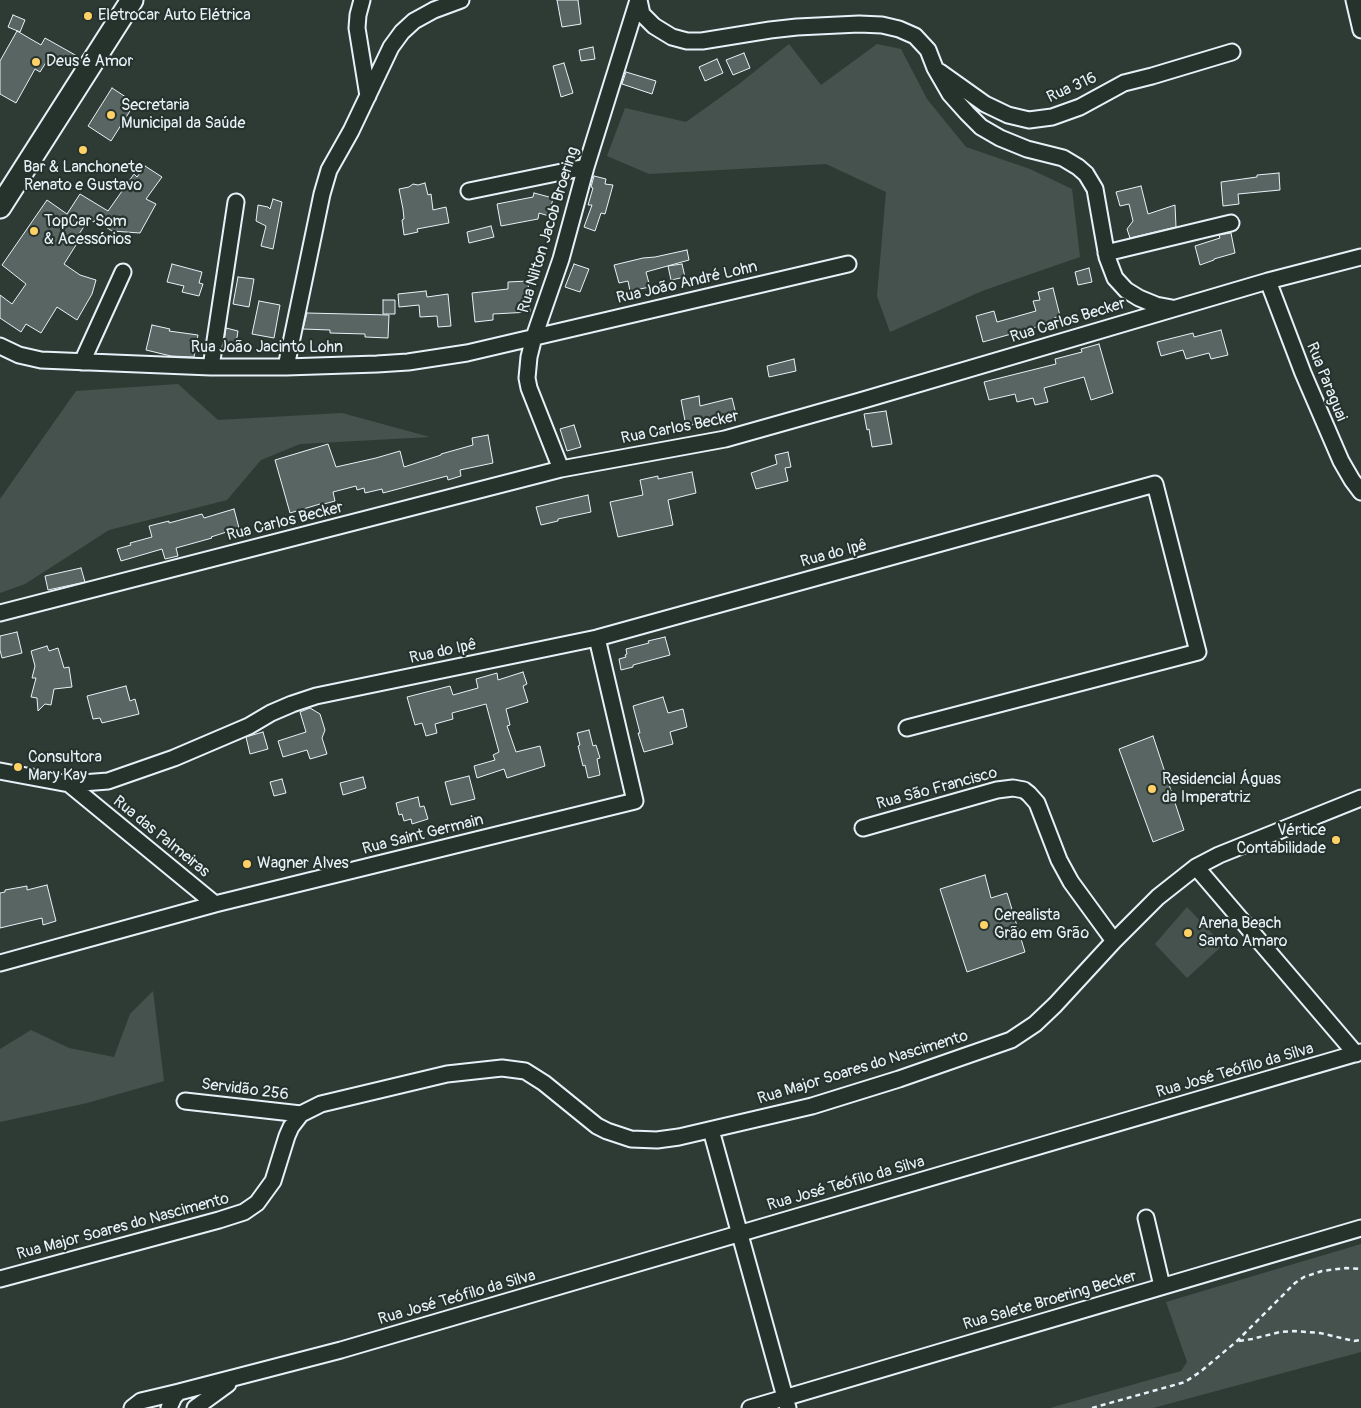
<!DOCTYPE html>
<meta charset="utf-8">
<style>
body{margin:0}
canvas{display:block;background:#2e3b35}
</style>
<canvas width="1361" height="1408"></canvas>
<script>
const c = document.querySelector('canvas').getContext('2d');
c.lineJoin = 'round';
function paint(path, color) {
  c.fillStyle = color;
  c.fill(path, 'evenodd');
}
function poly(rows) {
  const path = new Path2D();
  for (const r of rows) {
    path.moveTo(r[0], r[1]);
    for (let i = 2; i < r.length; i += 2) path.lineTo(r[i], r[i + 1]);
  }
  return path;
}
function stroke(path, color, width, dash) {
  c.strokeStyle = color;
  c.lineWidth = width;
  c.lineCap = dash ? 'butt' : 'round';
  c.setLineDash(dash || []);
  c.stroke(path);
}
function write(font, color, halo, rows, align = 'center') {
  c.font = font + ' Pangolin,sans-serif';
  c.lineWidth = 4.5;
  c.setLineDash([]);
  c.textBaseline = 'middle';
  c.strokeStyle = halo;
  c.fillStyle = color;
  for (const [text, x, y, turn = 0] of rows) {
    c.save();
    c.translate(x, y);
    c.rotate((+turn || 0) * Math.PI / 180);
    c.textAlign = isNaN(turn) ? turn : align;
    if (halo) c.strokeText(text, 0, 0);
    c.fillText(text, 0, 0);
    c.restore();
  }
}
paint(poly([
 [789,44,821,85,877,44,901,49,927,99,966,147,1030,169,1072,189,1080,257,982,291,890,332,877,296,886,192,826,164,649,174,607,156,625,108,686,122,739,84],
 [178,384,218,420,342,413,430,437,300,444,261,460,227,500,109,530,25,584,0,593,0,499,76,391],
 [1187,907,1223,945,1187,978,1155,944],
 [153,991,164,1081,87,1103,0,1122,0,1049,31,1030,69,1048,114,1057,130,1014],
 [1361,1244,1361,1352,1153,1408,1050,1408,1181,1371,1187,1362,1166,1302]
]), '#45524e');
const building = poly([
 [557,0,578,0,581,24,562,27,557,0],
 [13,15,25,20,20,32,8,27,13,15],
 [17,31,41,45,45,38,77,56,70,68,50,56,40,72,35,69,16,103,0,94,0,61,17,31],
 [593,47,595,59,581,61,579,50,593,47],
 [744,53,750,68,733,75,726,60,744,53],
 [717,59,723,73,705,81,699,67,717,59],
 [564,63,573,93,561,97,553,66,564,63],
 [626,72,656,81,652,94,622,84,626,72],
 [112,88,135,103,111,141,88,126,112,88],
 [145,166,162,177,146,199,156,204,140,233,112,231,95,220,94,222,89,219,73,243,76,245,64,264,80,275,96,280,92,294,77,320,57,307,41,333,26,324,21,332,0,318,0,295,12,304,26,284,2,265,47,200,67,214,80,194,108,211,134,174,137,177,145,166],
 [1279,173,1280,190,1238,194,1239,204,1223,206,1221,182,1257,177,1257,175,1279,173],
 [594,176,606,179,605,184,613,185,605,214,601,213,595,231,584,227,592,205,588,205,593,188,591,187,594,176],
 [425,183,428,195,431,194,433,210,446,207,449,223,417,229,418,232,404,235,402,220,404,219,403,209,399,189,409,187,413,184,418,185,425,183],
 [1141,186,1148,214,1175,205,1176,227,1130,238,1127,229,1133,221,1129,204,1120,206,1116,192,1141,186],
 [534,193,553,198,549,216,539,213,538,219,501,226,497,204,533,197,534,193],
 [273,199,282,202,273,249,261,246,266,226,256,221,258,205,268,207,270,209,273,199],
 [491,226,494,237,469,243,467,232,491,226],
 [1231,233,1235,253,1214,259,1214,260,1200,265,1195,246,1220,238,1219,235,1231,233],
 [687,250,689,260,646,272,650,287,630,291,628,281,619,283,614,265,643,258,655,257,687,250],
 [172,264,202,272,199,283,203,284,199,296,182,292,184,286,167,282,172,264],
 [574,264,589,269,580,292,565,287,574,264],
 [682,264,685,277,671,280,668,266,682,264],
 [1089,268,1092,282,1078,285,1075,272,1089,268],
 [238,277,254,279,249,307,233,304,238,277],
 [528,281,530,312,493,314,493,320,475,322,472,293,508,289,508,282,528,281],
 [1053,288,1060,316,1054,318,1056,323,1043,326,1043,325,983,342,976,316,994,311,997,322,1036,311,1033,301,1040,300,1038,292,1053,288],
 [426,291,427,297,448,294,451,326,438,327,437,316,420,317,419,305,399,307,398,294,426,291],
 [383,300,395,300,395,314,383,314,383,300],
 [259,301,280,305,274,338,252,334,259,301],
 [307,313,389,315,388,338,365,337,365,334,330,333,330,330,303,329,307,313],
 [152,325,170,329,169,331,198,335,194,357,171,356,146,350,152,325],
 [226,328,238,331,235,350,223,348,226,328],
 [1221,330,1228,355,1211,359,1209,353,1186,359,1183,350,1161,356,1157,342,1193,333,1194,337,1221,330],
 [1099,344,1113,393,1091,400,1084,377,1044,388,1048,402,1035,405,1033,398,1017,402,1015,394,989,400,984,382,1056,364,1055,359,1082,352,1081,349,1099,344],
 [794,359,796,371,769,377,767,366,794,359],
 [699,396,700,406,732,398,737,418,718,423,717,420,686,426,681,400,699,396],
 [886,411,892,444,872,447,869,429,867,430,864,414,886,411],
 [574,425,581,447,567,451,560,429,574,425],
 [488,435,493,463,460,470,461,476,448,480,447,476,383,493,382,489,365,493,364,488,357,490,356,486,333,492,335,501,320,505,320,504,290,513,275,460,328,444,336,467,376,458,400,451,404,467,441,455,441,454,473,445,472,438,488,435],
 [788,452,791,467,785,468,788,481,756,489,751,473,777,464,775,455,788,452],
 [692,472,696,493,668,500,673,525,618,537,610,502,643,495,640,480,658,476,658,479,692,472],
 [588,495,591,512,558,519,558,521,541,525,536,507,588,495],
 [234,509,239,528,211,537,212,538,176,548,178,556,165,559,162,549,121,561,117,549,131,545,130,543,152,537,149,526,169,521,169,523,202,514,204,518,234,509],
 [81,568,85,582,48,590,45,576,81,568],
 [17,632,22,653,2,658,0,650,0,636,17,632],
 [665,637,670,655,633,665,633,667,621,670,619,659,626,657,625,655,627,654,626,649,649,643,648,641,665,637],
 [47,646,49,651,58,648,64,668,69,667,72,687,54,689,51,705,45,704,38,711,37,698,31,697,36,678,32,678,35,666,31,651,47,646],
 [523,672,527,684,523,686,528,702,506,709,510,725,507,726,516,752,540,746,545,766,507,778,504,769,477,778,474,766,495,760,493,755,499,752,486,704,452,713,453,719,435,724,437,733,426,736,422,723,415,725,407,697,450,686,453,695,478,688,476,679,497,673,498,680,523,672],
 [126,686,130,701,135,699,139,714,102,723,100,718,93,719,87,696,126,686],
 [663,697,668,713,683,709,687,727,670,732,673,744,644,752,638,733,640,733,633,706,663,697],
 [310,708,320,714,325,730,322,738,327,754,310,759,307,750,283,757,278,741,306,732,300,712,310,708],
 [589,730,593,746,596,745,600,758,597,759,600,775,588,778,585,765,583,766,578,746,580,745,577,733,589,730],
 [263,732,268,749,250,754,246,737,263,732],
 [1153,736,1184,830,1153,842,1119,749,1153,736],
 [469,776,475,799,451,805,445,782,469,776],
 [363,777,366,788,343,795,340,783,363,777],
 [282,779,286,793,274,796,270,782,282,779],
 [418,797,420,807,424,806,428,819,412,824,411,819,404,821,402,814,399,815,396,803,418,797],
 [985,875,991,898,1007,893,1025,952,967,972,940,889,985,875],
 [47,885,56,921,43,925,42,918,0,928,0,893,5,892,5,890,27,886,27,890,47,885]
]);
paint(building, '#596563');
stroke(building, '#e8f1f8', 1);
const minor = poly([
 [362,0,358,15,357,28,368,96],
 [639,0,642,14,654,26,672,37,687,41,702,41,770,30,797,27,859,24,882,25,899,29,915,36,928,50,935,68,950,94,967,113,981,127,1000,138,1027,149,1063,158,1078,167,1086,174,1095,189,1107,257,1115,278,1126,290,1139,298,1156,305,1172,308],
 [1354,0,1361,30],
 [940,72,985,104,1008,115,1029,120,1052,117,1080,107,1124,83,1152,76,1232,52],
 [469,191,586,167],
 [1106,253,1231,223],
 [1268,281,1303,373,1341,461,1352,480,1361,492],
 [0,346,19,355,41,360,211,367,286,367,377,364,408,362,467,353,848,264],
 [82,362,123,272],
 [211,367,236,202],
 [286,367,322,194,329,170,351,131,391,47,402,32,414,21,434,10,461,0],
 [561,469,529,388,527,378,529,357,534,337,561,259,586,167,638,0],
 [0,613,561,469,725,439,860,401,1268,281,1361,257],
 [0,771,69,784,215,904],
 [69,784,108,781,174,758,249,726,271,713,292,704,316,696,597,638,1155,484,1198,652,907,728],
 [863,828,997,790,1013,788,1024,790,1029,794,1037,803,1059,860,1071,882,1114,941],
 [1196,867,1356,1054],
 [0,963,215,904,635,801,597,638],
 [185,1101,301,1114],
 [711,1130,788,1408],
 [1146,1218,1162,1286],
 [0,1279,219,1220,244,1212,257,1203,273,1181,287,1136,291,1127,301,1114,321,1104,447,1074,502,1068,525,1071,544,1083,597,1126,607,1131,631,1139,657,1140,679,1137,812,1106,899,1079,991,1047,1011,1040,1035,1024,1055,1005,1114,941,1158,897,1196,867,1219,855,1361,798],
 [132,1408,141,1401,179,1392],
 [169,1408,174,1397,179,1392,341,1350,1361,1052],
 [195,1408,228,1384],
 [750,1408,1361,1228]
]);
const secondary = poly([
 [0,207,132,0]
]);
stroke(minor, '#e8f1f8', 19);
stroke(secondary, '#e8f1f8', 25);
stroke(poly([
 [1239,1341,1252,1339,1280,1332,1294,1331,1320,1333,1354,1341,1361,1340],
 [1092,1408,1185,1382,1200,1372,1237,1341,1295,1283,1304,1277,1322,1271,1346,1268,1361,1269]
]), '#e8f1f8', 2.5, [5, 4]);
stroke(minor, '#26332d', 15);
stroke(secondary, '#26332d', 21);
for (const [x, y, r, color] of [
 [88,16,5,"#ffd166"],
 [36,62,5,"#ffd166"],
 [111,115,5,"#ffd166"],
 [83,150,5,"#ffd166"],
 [34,231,5,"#ffd166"],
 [18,767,5,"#ffd166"],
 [1152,789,5,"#ffd166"],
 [1336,840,5,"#ffd166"],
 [247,864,5,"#ffd166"],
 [984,925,5,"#ffd166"],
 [1188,933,5,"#ffd166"]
]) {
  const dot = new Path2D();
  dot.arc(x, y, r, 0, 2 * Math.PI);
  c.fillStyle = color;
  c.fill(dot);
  stroke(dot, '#26332d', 2);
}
write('16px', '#e8f1f8', '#26332d', [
 ["Eletrocar Auto Elétrica",98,16],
 ["Deus é Amor",46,62],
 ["Secretaria",121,106],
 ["Municipal da Saúde",121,124],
 ["Bar & Lanchonete",83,168,"center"],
 ["Renato e Gustavo",83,186,"center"],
 ["TopCar Som",44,222],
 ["& Acessórios",44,240],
 ["Consultora",28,758],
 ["Mary Kay",28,776],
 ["Residencial Águas",1162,780],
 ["da Imperatriz",1162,798],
 ["Vértice",1326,831,"right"],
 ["Contabilidade",1326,849,"right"],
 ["Wagner Alves",257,864],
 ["Cerealista",994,916],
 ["Grão em Grão",994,934],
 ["Arena Beach",1198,924],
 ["Santo Amaro",1198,942]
], 'left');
write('16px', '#e8f1f8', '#26332d', [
 ["Rua 316",1072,88,-24],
 ["Rua Nilton Jacob Broering",549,230,-73],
 ["Rua João André Lohn",687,283,-13],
 ["Rua Carlos Becker",1068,321,-17],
 ["Rua João Jacinto Lohn",267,348],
 ["Rua Paraguai",1326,382,68],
 ["Rua Carlos Becker",680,428,-11],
 ["Rua Carlos Becker",285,522,-14],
 ["Rua do Ipê",834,554,-15],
 ["Rua do Ipê",443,652,-12],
 ["Rua São Francisco",937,789,-15],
 ["Rua Saint Germain",423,835,-14],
 ["Rua das Palmeiras",161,837,39],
 ["Rua Major Soares do Nascimento",863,1068,-17],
 ["Rua José Teófilo da Silva",1235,1071,-16],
 ["Servidão 256",245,1090,7],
 ["Rua José Teófilo da Silva",846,1184,-16],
 ["Rua Major Soares do Nascimento",123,1227,-15],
 ["Rua José Teófilo da Silva",457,1298,-16],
 ["Rua Salete Broering Becker",1050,1301,-16]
]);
</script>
